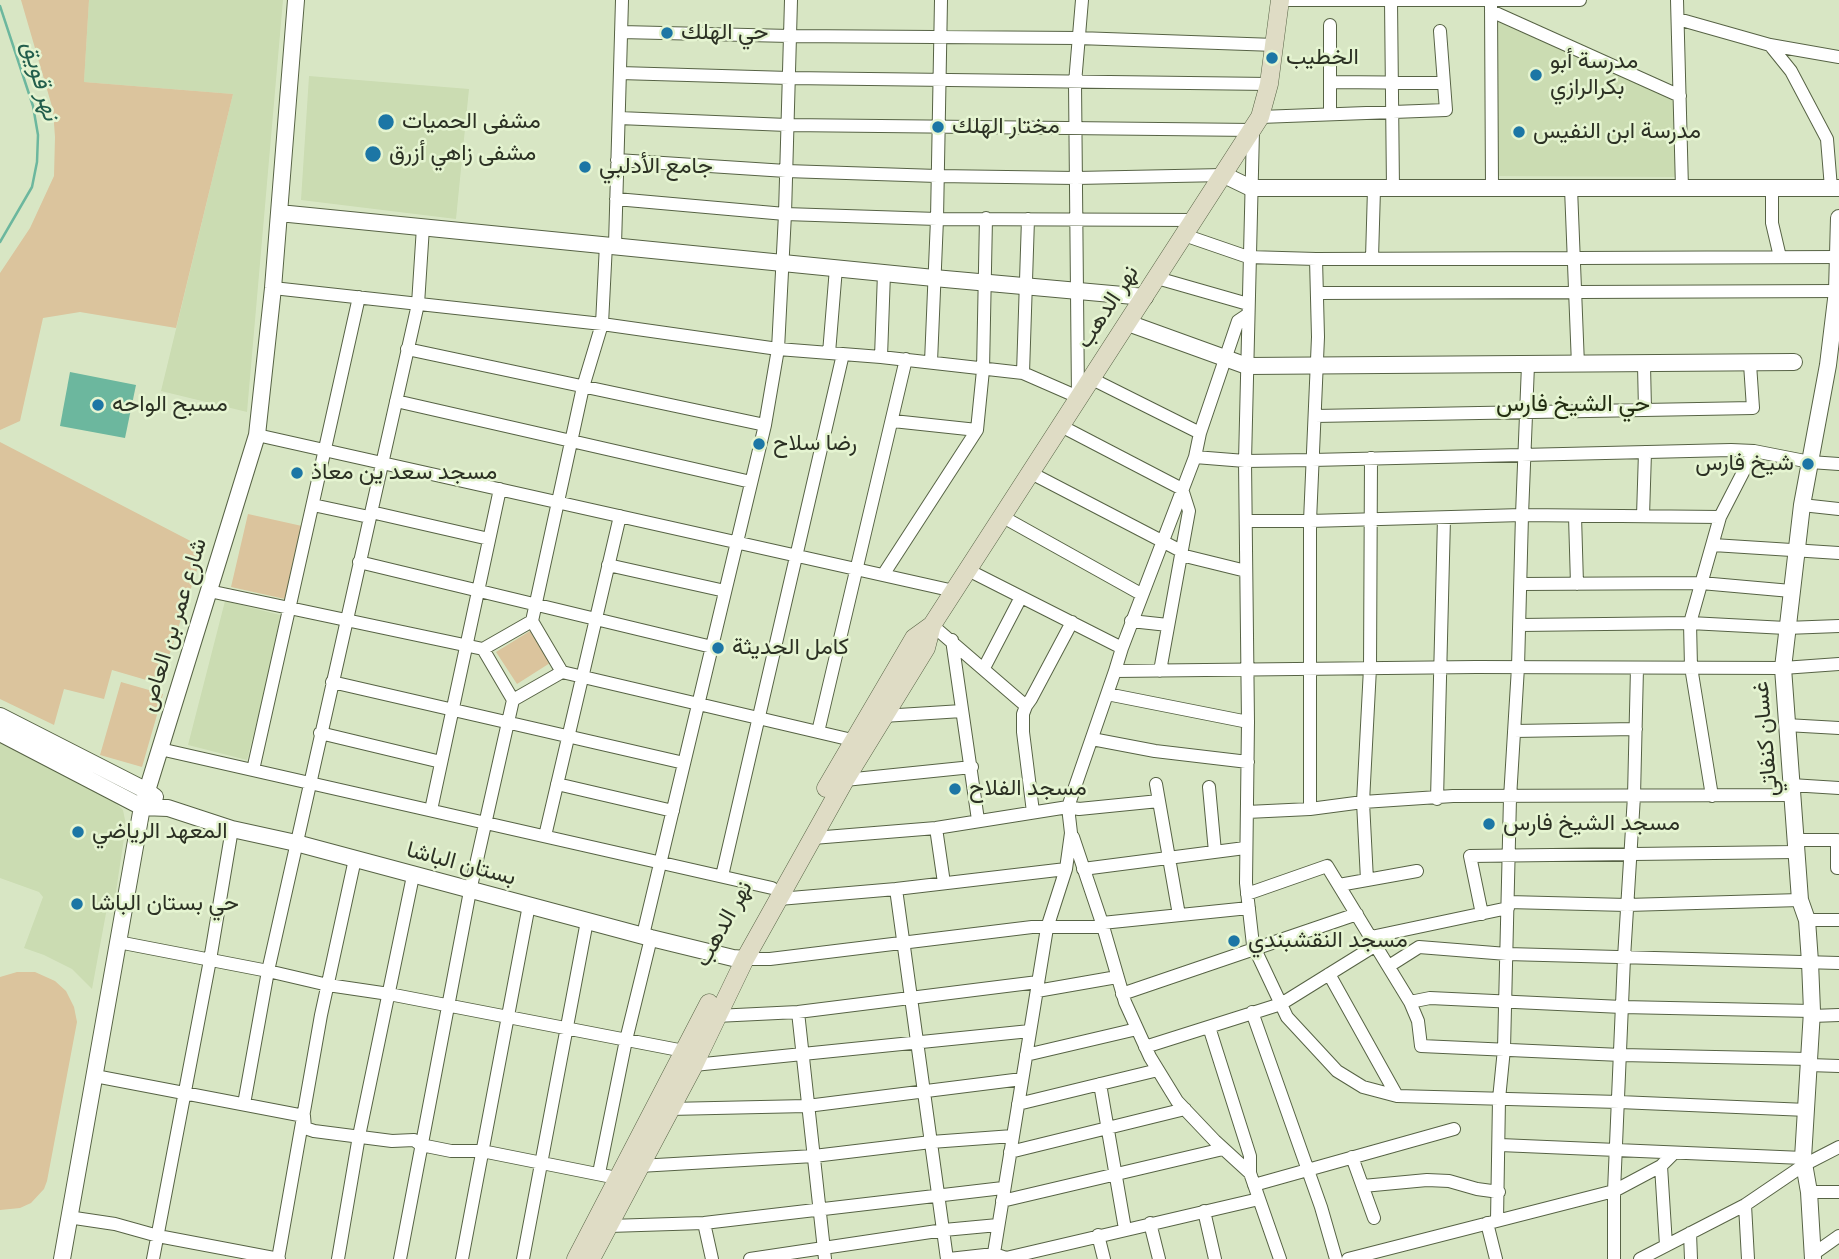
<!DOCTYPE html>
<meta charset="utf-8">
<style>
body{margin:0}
canvas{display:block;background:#d8e6c4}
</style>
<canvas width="1839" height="1259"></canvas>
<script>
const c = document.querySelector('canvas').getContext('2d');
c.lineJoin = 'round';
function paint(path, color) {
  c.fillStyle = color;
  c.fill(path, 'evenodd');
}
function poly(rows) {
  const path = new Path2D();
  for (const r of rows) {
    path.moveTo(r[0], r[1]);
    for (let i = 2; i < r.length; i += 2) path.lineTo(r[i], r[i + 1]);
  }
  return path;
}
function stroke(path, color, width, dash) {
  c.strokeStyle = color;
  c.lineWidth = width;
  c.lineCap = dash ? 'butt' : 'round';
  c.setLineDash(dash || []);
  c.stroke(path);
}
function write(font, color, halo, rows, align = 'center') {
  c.font = font + ' "Fira Sans Condensed",Vazirmatn,sans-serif';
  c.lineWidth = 5;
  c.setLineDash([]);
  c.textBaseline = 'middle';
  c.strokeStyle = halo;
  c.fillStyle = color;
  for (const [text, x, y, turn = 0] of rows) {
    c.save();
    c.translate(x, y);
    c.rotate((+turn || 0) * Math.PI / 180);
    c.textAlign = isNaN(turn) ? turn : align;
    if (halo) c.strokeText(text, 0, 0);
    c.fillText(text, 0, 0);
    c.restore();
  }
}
paint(poly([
 [89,0,283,0,247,412,161,391,233,94,84,82],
 [1498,22,1675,100,1676,177,1497,176],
 [309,76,469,89,456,219,301,200],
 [225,601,284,616,247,760,188,745],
 [0,743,114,801,123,810,126,825,115,898,109,897,92,989,72,969,44,955,24,948,43,897,39,892,0,878]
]), '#cbdcb2');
paint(poly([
 [21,0,89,0,84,82,233,94,176,328,80,312,43,318,20,421,0,430,0,273,30,228,54,176,55,137,53,110],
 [0,442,204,548,160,684,112,670,104,699,64,689,54,725,0,699],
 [248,514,302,526,285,599,231,587],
 [530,631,550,663,517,684,496,652],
 [121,682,163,694,142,767,100,755],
 [17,972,35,972,55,981,66,991,74,1007,77,1022,47,1181,44,1189,31,1203,20,1208,0,1210,0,977]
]), '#dbc49d');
paint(poly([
 [70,372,136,385,125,438,60,426]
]), '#6cb79e');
stroke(poly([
 [0,6,33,106,38,135,37,162,32,187,0,242]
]), '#6cb79e', 2.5);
const minor = poly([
 [1280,0,1580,0],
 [1677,0,1682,188],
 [1391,1,1393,189],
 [1491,4,1492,188],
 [1491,11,1680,96],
 [1678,19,1770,45],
 [1330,25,1330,114],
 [621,32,790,36,1078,38,1275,45],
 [620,73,789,78,1269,84],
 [1330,82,1444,83],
 [1260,117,1446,110,1440,31],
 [619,118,787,125,1253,130,1245,461,1248,722,1246,883,1253,945,1287,1017,1337,1071,1363,1087,1397,1096,1619,1102,1807,1110],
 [617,160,786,171,937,176,1076,178,1224,175],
 [1772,187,1772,223,1780,257],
 [1571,188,1578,365],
 [1831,188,1827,139,1791,71,1770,45,1839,57],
 [616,199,785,214,937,219,1194,220],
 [1184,235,1248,257,1316,259,1838,257],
 [615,245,622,0],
 [1372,258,1374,189],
 [1157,278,1248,304],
 [273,288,602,324,778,349,881,357,1023,373,1078,397,1075,83,1082,0],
 [1317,293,1839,291],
 [407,349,765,425],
 [829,353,836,268],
 [881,357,884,273],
 [931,362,937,219,941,0],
 [1644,365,1645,410],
 [1023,373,1028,219],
 [1090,378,1200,433],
 [396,401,751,482],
 [1315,416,1753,408,1750,364],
 [893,421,977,430],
 [1061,426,1182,489,1189,511,1160,671],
 [257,435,954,591],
 [1195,457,1245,461,1312,460,1731,450,1754,451,1810,462,1839,464],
 [1031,473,1181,551],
 [313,505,369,517],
 [1802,505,1839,509],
 [371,512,489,539],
 [1575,516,1577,584],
 [1643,516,1645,452],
 [1003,517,1141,594],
 [1246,521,1310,521,1522,515,1720,517],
 [1713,545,1839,553],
 [1181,555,1246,571],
 [359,562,712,647],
 [608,565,725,591],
 [968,570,1122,648,1115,671,1476,667,1783,668,1839,664],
 [883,575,977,430,983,370,986,218],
 [1521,584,1701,583,1791,591],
 [209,591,483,649,532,621,562,672],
 [532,621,583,387,602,324,606,244],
 [1131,621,1168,625],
 [932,625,1026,706,1023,714,1023,732,1033,812],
 [1520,625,1690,623,1786,628,1839,626],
 [952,640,978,820],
 [1122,648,1195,457,1200,433,1238,321,1247,315],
 [483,649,513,700,562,672,852,740],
 [984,668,1021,597],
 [332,682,684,763],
 [1107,694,1248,722],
 [1026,706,1031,699,1072,622],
 [883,716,962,711],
 [1786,725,1839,728],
 [1514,731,1636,729],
 [818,732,906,359],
 [320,733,441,762],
 [1092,739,1155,751,1248,762],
 [160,749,772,888],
 [253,770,359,297],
 [845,780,972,767],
 [557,784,673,811],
 [1156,784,1179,915],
 [1791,785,1839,788],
 [1209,787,1215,852],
 [1712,796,1691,667,1690,623,1720,517,1754,451],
 [1437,799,1444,518],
 [1310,809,1310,521,1318,337,1316,259],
 [431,810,500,489],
 [1247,812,1310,809,1363,802,1453,796,1794,795],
 [936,828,944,883],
 [545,836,620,516],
 [1073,837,1102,923,1125,1002,1150,1057,1177,1101,1215,1141,1250,1173,1280,1259],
 [813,838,936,828,1068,807,1079,809,1159,801],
 [1796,840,1837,840,1837,868,1839,868],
 [1083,869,1245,848],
 [722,876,843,354],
 [1367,880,1417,871],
 [1339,885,1367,880,1363,802,1370,668,1371,458],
 [896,889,947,1259],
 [1247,894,1327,866,1410,1002,1418,1021,1421,1046,1621,1055,1809,1059],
 [779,899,896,889,1066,869],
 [1508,902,1627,905,1800,900],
 [1482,914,1470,856,1796,852],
 [1807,920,1839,920],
 [1102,923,1249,908],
 [643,935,765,425,778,349,785,214,791,0],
 [1371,937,1508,908],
 [118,942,268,971,328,985,389,994,684,1051],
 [745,959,770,959,1032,927,1102,927],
 [1389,966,1419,947,1507,954,1839,963],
 [1329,974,1397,1096],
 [1037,991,1117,977],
 [1122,994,1357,914],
 [1410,1002,1430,998,1622,1007,1812,1011],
 [798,1012,825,1259],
 [1252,1012,1321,1207,1336,1259],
 [716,1016,798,1012,1038,982],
 [1812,1016,1839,1015],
 [1209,1027,1250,1156,1250,1173],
 [1145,1047,1281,1004,1376,945],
 [1026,1055,1137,1029],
 [694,1065,1030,1031],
 [1809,1065,1839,1066],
 [95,1076,304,1116,305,1128,314,1131,392,1141,414,1140,421,1145,451,1151,482,1151,617,1178],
 [1100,1084,1125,1229],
 [244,1104,268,971,418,304,423,227],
 [1018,1104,1158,1070],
 [669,1109,807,1106,1022,1079],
 [1500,1145,1803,1158],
 [1010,1152,1185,1109],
 [1352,1157,1374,1218],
 [639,1166,814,1156,931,1142,1013,1136],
 [1661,1166,1666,1245],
 [599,1173,626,1040,651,938],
 [1254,1185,1454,1129],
 [1363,1186,1427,1180,1449,1181,1477,1189,1499,1192],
 [1809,1192,1839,1192],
 [1002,1201,1223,1149],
 [1745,1205,1748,1259],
 [1204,1211,1215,1259],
 [68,1217,115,1224,158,1236,279,1259],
 [1497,1220,1499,1099,1504,1049,1510,798,1518,667,1522,515,1528,365],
 [704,1223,712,1259],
 [1150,1223,1159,1259],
 [1487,1223,1496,1259],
 [609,1226,704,1223,1003,1188],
 [1690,1233,1691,1259],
 [1098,1235,1104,1259],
 [1812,1255,1839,1236],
 [153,1259,210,960,232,829],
 [278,1259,321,1015,355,859],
 [338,1259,359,1136,413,876],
 [400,1259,470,891,513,700],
 [462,1259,529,905],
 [523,1259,587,921],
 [750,1259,944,1230,998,1225],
 [949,1259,994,1254,1006,1258,1259,1199],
 [993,1259,1047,928,1066,869,1071,833,1068,807,1115,671],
 [1348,1259,1614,1191,1661,1166,1674,1153],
 [1614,1259,1614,1191,1624,958,1634,796,1637,668],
 [1640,1259,1745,1205,1804,1165,1839,1147]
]);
const tertiary = poly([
 [1224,175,1251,188,1839,188],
 [279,213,934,278,1145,297],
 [1128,323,1247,366,1794,362],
 [0,716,147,791,155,797],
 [0,733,142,807,168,808,232,829,296,843,651,938,733,958,745,959],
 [62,1259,142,807,257,435,273,288,296,0],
 [1813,1259,1809,1192,1803,1158,1812,1011,1810,962,1807,920,1800,900,1783,668,1802,505,1828,365,1837,291,1839,218]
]);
const secondary = poly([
 [826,788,914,638,932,625],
 [576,1259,709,1003],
 [591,1259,694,1065,745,959,845,780,926,648,932,625,1260,117,1269,84,1280,0]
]);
stroke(minor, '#576345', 14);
stroke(tertiary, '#576345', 18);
stroke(secondary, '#576345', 19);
stroke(minor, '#fff', 12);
stroke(tertiary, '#fff', 16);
stroke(secondary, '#dfdcc5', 18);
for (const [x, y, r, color] of [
 [667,33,7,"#1c76a5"],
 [1272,58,7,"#1c76a5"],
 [1536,75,7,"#1c76a5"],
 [386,122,9,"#1c76a5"],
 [938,127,7,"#1c76a5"],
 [1519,132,7,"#1c76a5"],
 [373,154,9,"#1c76a5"],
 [585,167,7,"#1c76a5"],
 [98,405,7,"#1c76a5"],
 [759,444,7,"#1c76a5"],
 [1808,464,7,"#1c76a5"],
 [297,473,7,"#1c76a5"],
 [718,648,7,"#1c76a5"],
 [955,789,7,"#1c76a5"],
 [1489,824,7,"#1c76a5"],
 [78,832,7,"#1c76a5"],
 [77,904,7,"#1c76a5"],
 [1234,941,7,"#1c76a5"]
]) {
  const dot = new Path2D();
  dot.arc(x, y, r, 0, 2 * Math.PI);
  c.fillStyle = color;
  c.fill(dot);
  stroke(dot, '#e5f4d1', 2.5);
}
write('23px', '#2c3124', '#e5f4d1', [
 ["حي الهلك",681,33],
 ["الخطيب",1286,58],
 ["مدرسة أبو",1550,62],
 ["بكرالرازي",1550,88],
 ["مشفى الحميات",402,122],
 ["مختار الهلك",952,127],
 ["مدرسة ابن النفيس",1533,132],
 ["مشفى زاهي أزرق",389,154],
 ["جامع الأدلبي",599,167],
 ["مسبح الواحه",112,405],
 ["رضا سلاح",773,444],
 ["شيخ فارس",1794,464,"right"],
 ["مسجد سعد ين معاذ",311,473],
 ["كامل الحديثة",732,648],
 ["مسجد الفلاح",969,789],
 ["مسجد الشيخ فارس",1503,824],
 ["المعهد الرياضي",92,832],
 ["حي بستان الباشا",91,904],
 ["مسجد النقشبندي",1248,941]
], 'left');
write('23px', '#2c3124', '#e5f4d1', [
 ["نهر الدهب",1108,307,-57],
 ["شارع عمر بن العاص",174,625,-73],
 ["غسان كنفاتي",1766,739,-95],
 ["بستان الباشا",461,864,15],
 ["نهر الدهب",724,924,-61]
]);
write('italic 24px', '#235e4c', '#e5f4d1', [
 ["نهر قويق",40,81,74]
]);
write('24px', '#232d12', '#e5f4d1', [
 ["حي الشيخ فارس",1573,404]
]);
</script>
